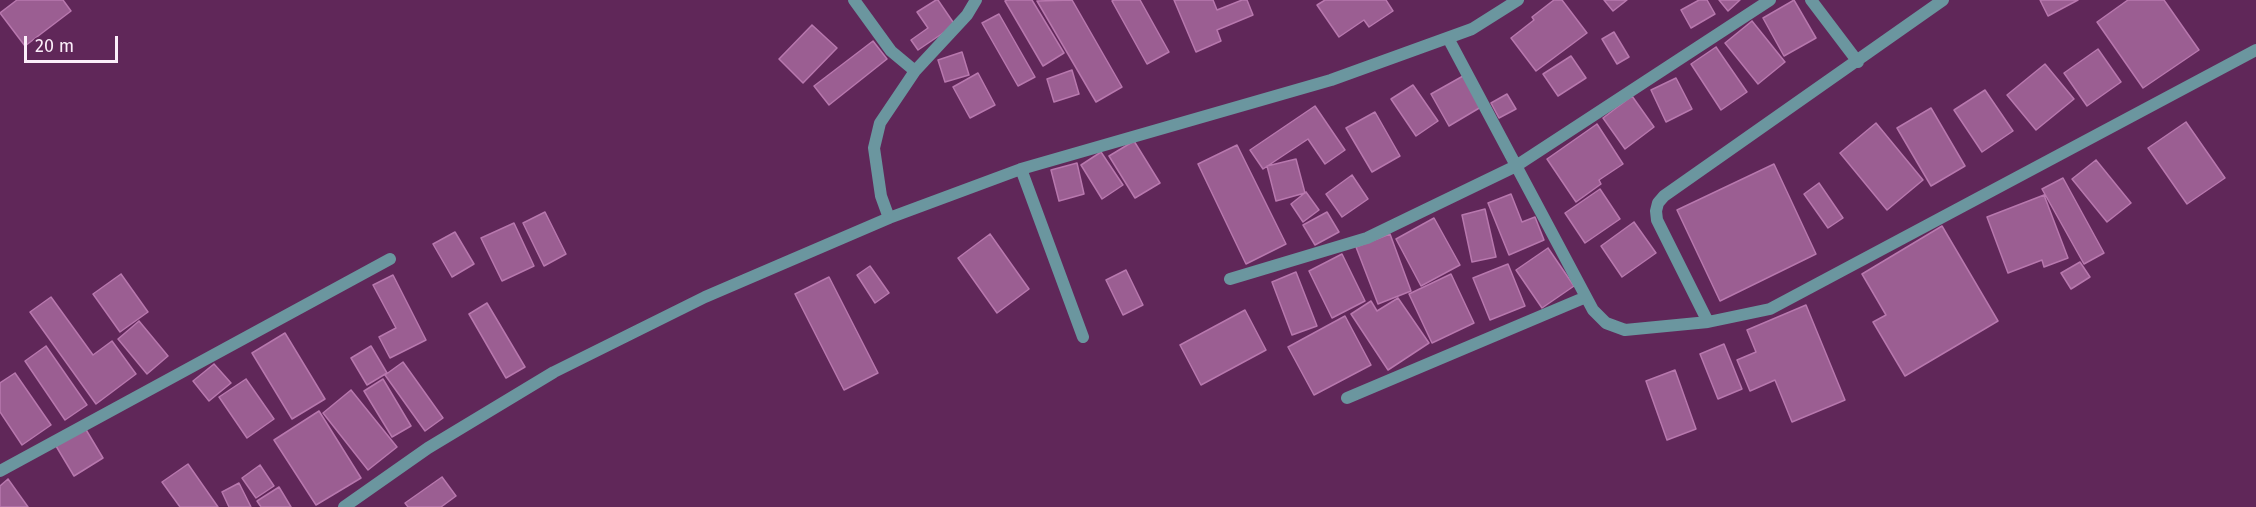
<!DOCTYPE html>
<style>
body{margin:0}
#map{position:relative;width:2256px;height:507px;overflow:hidden;background:#602759;font-family:"Fira Sans",sans-serif}
canvas{display:block}
.scale{position:absolute;left:24px;top:36px;width:94px;height:27px;box-sizing:border-box;border:3px solid #fceefa;border-top:0;padding-left:8px;font-size:18px;line-height:21px;white-space:nowrap;color:#fceefa;-webkit-text-stroke:4px #602759;paint-order:stroke}
</style>
<div id="map">
<canvas width="2256" height="507"></canvas>
<div class="scale">20 m</div>
</div>
<script>
const c = document.querySelector('canvas').getContext('2d');
c.lineJoin = 'round';
function paint(path, color) {
  c.fillStyle = color;
  c.fill(path, 'evenodd');
}
function poly(rows) {
  const path = new Path2D();
  for (const r of rows) {
    path.moveTo(r[0], r[1]);
    for (let i = 2; i < r.length; i += 2) path.lineTo(r[i], r[i + 1]);
  }
  return path;
}
function stroke(path, color, width, dash) {
  c.strokeStyle = color;
  c.lineWidth = width;
  c.lineCap = dash ? 'butt' : 'round';
  c.setLineDash(dash || []);
  c.stroke(path);
}
const building = poly([
 [17,0,63,0,71,11,25,46,0,13,17,0],
 [936,0,938,0,955,25,918,50,911,40,928,28,917,12,936,0],
 [1007,0,1032,0,1064,53,1043,66,1005,1,1007,0],
 [1072,0,1122,87,1096,102,1037,1,1072,0],
 [1114,0,1140,0,1169,52,1147,64,1112,1,1114,0],
 [1174,0,1213,0,1217,10,1242,0,1247,0,1253,15,1217,30,1221,41,1196,52,1174,0],
 [1325,0,1386,0,1393,11,1369,27,1364,20,1339,37,1317,5,1325,0],
 [1554,0,1562,0,1587,33,1536,71,1511,38,1534,20,1532,17,1554,0],
 [1604,0,1627,0,1613,11,1604,0],
 [1699,0,1707,0,1715,14,1691,28,1681,10,1699,0],
 [1719,0,1740,0,1728,11,1719,0],
 [1794,0,1816,38,1784,56,1763,18,1794,0],
 [2040,0,2078,0,2048,16,2040,0],
 [2128,0,2164,0,2199,50,2143,88,2097,22,2128,0],
 [999,14,1035,77,1018,86,982,23,999,14],
 [1752,21,1785,62,1758,84,1725,43,1752,21],
 [812,25,837,48,803,83,779,59,812,25],
 [1614,32,1629,57,1617,64,1602,39,1614,32],
 [873,41,887,59,829,105,814,86,873,41],
 [1716,47,1747,92,1721,110,1691,64,1716,47],
 [2098,49,2121,82,2087,106,2064,73,2098,49],
 [962,52,969,75,945,82,938,60,962,52],
 [1571,56,1586,78,1558,96,1543,74,1571,56],
 [2045,64,2074,99,2036,130,2007,95,2045,64],
 [1072,70,1079,94,1054,102,1047,79,1072,70],
 [978,73,995,105,970,118,953,87,978,73],
 [1463,76,1481,107,1449,126,1431,94,1463,76],
 [1676,78,1692,109,1666,122,1651,90,1676,78],
 [1413,85,1438,121,1416,136,1391,99,1413,85],
 [1985,90,2013,131,1982,152,1954,110,1985,90],
 [1507,94,1516,109,1499,118,1491,103,1507,94],
 [1632,96,1654,127,1625,149,1603,118,1632,96],
 [1315,106,1345,150,1325,164,1308,139,1263,169,1250,150,1315,106],
 [1931,108,1965,166,1931,186,1897,128,1931,108],
 [1375,112,1400,156,1372,172,1346,128,1375,112],
 [2186,122,2225,178,2187,204,2148,148,2186,122],
 [1876,123,1923,180,1887,210,1840,153,1876,123],
 [1597,124,1623,164,1599,180,1601,184,1576,202,1547,159,1597,124],
 [1134,141,1160,183,1135,198,1109,156,1134,141],
 [1237,145,1286,244,1246,264,1198,164,1237,145],
 [1101,152,1123,185,1102,199,1081,165,1101,152],
 [1296,159,1305,193,1276,201,1267,166,1296,159],
 [2096,160,2131,203,2107,222,2072,179,2096,160],
 [1077,163,1084,194,1059,201,1051,170,1077,163],
 [1774,164,1816,254,1720,301,1677,210,1774,164],
 [1352,175,1368,199,1342,217,1326,194,1352,175],
 [2063,178,2104,253,2084,264,2042,189,2063,178],
 [1819,183,1843,218,1828,228,1804,194,1819,183],
 [1600,189,1620,219,1585,243,1565,213,1600,189],
 [1306,192,1319,210,1303,222,1291,204,1306,192],
 [1511,194,1522,222,1535,217,1544,240,1509,255,1488,203,1511,194],
 [2044,195,2068,258,2044,267,2042,260,2008,273,1987,217,2044,195],
 [1485,209,1496,257,1472,262,1462,215,1485,209],
 [545,212,566,254,544,266,523,223,545,212],
 [1327,212,1339,232,1315,245,1303,225,1327,212],
 [1434,218,1460,265,1421,286,1396,239,1434,218],
 [1634,222,1656,253,1622,277,1601,246,1634,222],
 [514,223,534,266,502,281,481,238,514,223],
 [1942,226,1998,321,1905,376,1873,322,1886,315,1862,274,1942,226],
 [455,232,474,264,452,277,433,244,455,232],
 [990,234,1029,289,997,313,958,258,990,234],
 [1390,234,1411,291,1378,304,1356,247,1390,234],
 [1548,248,1574,286,1542,308,1516,270,1548,248],
 [1342,254,1365,301,1332,318,1309,271,1342,254],
 [2080,262,2090,277,2071,289,2061,273,2080,262],
 [1508,264,1525,306,1490,320,1473,278,1508,264],
 [870,266,889,293,875,303,857,275,870,266],
 [1126,270,1143,305,1123,315,1106,280,1126,270],
 [1296,272,1317,326,1292,335,1272,282,1296,272],
 [121,274,148,312,120,332,93,294,121,274],
 [1451,274,1474,323,1432,343,1409,294,1451,274],
 [393,275,426,340,390,358,379,337,396,328,373,285,393,275],
 [829,277,878,373,844,390,795,294,829,277],
 [51,297,93,355,112,341,136,374,96,404,30,312,51,297],
 [1398,298,1429,343,1388,370,1351,314,1371,301,1377,311,1398,298],
 [487,303,525,367,506,378,469,314,487,303],
 [1806,305,1845,400,1792,422,1775,380,1750,391,1737,360,1756,352,1747,330,1806,305],
 [1245,310,1266,350,1201,385,1180,345,1245,310],
 [1345,316,1371,365,1314,395,1288,347,1345,316],
 [139,321,168,356,147,374,118,339,139,321],
 [285,333,325,399,292,419,252,353,285,333],
 [1724,344,1742,389,1718,399,1700,354,1724,344],
 [46,346,87,405,65,420,25,361,46,346],
 [371,346,387,373,367,385,351,358,371,346],
 [403,362,443,418,425,431,385,375,403,362],
 [214,364,231,383,209,401,193,381,214,364],
 [1675,370,1696,429,1667,440,1646,381,1675,370],
 [15,373,51,425,22,445,0,412,0,383,15,373],
 [246,379,274,419,247,438,219,397,246,379],
 [383,379,411,426,392,437,364,391,383,379],
 [351,390,397,447,368,470,323,413,351,390],
 [319,411,361,478,316,505,274,440,319,411],
 [85,428,103,458,74,476,56,446,85,428],
 [188,464,218,507,180,507,162,482,188,464],
 [260,465,274,486,256,498,242,478,260,465],
 [442,477,456,496,441,507,408,507,405,503,442,477],
 [8,479,28,507,0,507,0,486,8,479],
 [239,483,251,507,229,507,222,492,239,483],
 [279,487,291,507,261,507,257,501,279,487]
]);
paint(building, '#9b5e92');
stroke(building, '#b878ae', 1.5);
stroke(poly([
 [854,0,891,51,915,71],
 [1811,0,1858,62],
 [1448,38,1593,310,1606,323,1625,330,1708,322,1770,309,2256,50],
 [1021,169,1083,337],
 [889,218,881,196,874,148,880,123,915,71,967,15,976,0],
 [1230,279,1367,238,1516,166,1770,0],
 [1708,322,1657,220,1656,211,1658,203,1664,196,1943,0],
 [1347,398,1586,297],
 [0,471,390,259],
 [344,507,428,448,554,372,705,297,889,218,1021,169,1331,80,1472,29,1518,0]
]), '#6b969f', 12);
</script>
